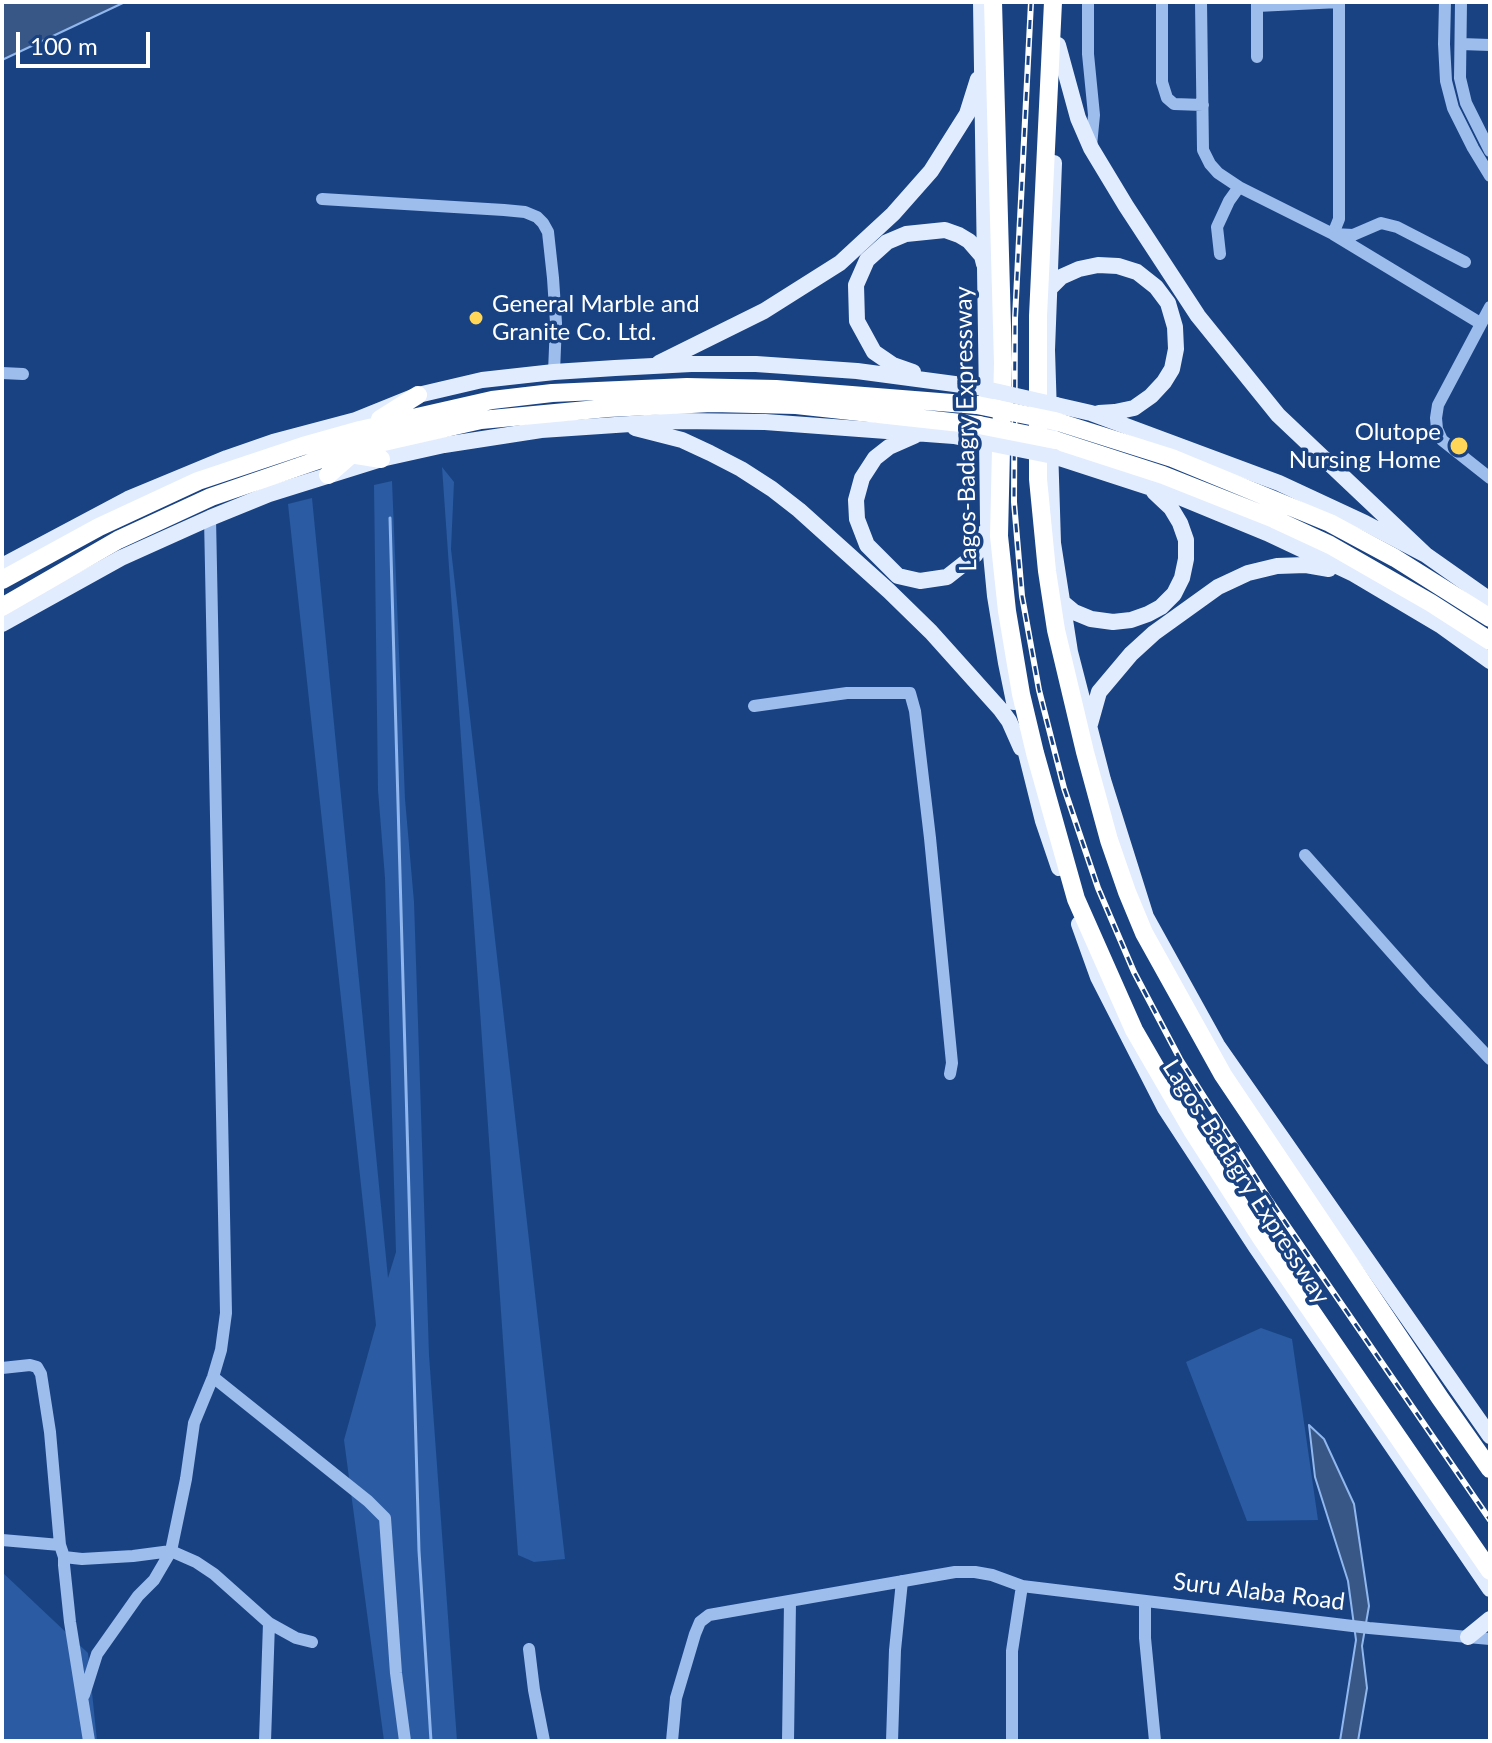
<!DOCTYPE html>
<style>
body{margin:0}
#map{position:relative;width:1492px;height:1743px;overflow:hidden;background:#194283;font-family:Lato,sans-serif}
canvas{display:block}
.frame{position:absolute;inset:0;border:4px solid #fff;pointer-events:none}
.scale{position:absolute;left:16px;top:32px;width:134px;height:36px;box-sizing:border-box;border:4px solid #fff;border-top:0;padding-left:10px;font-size:24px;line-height:28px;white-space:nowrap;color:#fff;-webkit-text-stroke:6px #194283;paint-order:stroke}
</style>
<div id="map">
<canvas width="1492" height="1743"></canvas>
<div class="frame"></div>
<div class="scale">100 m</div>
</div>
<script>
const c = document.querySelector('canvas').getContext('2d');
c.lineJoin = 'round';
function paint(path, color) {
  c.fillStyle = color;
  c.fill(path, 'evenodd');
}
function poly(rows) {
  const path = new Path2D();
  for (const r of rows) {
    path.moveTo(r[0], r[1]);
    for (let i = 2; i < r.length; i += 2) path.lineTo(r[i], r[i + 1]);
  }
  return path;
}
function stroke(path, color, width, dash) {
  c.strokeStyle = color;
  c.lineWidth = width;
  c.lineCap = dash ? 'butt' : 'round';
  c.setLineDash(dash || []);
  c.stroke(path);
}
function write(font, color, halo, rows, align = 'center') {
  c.font = font + ' Lato,sans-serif';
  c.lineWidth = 7;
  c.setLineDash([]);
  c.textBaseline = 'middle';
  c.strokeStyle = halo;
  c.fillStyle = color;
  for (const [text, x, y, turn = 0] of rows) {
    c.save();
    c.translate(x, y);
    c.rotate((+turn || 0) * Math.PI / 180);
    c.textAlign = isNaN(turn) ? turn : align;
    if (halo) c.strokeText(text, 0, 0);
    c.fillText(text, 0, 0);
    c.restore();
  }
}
paint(poly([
 [442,467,454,482,451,549,565,1559,534,1562,518,1555],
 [392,481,405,799,414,902,429,1355,457,1741,384,1741,344,1440,376,1325,288,504,312,498,388,1278,396,1252,385,878,378,790,374,485],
 [1261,1328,1292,1339,1318,1520,1247,1521,1186,1362],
 [2,1572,88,1653,97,1741,2,1741]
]), '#2b5ba2');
const water = poly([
 [2,2,125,2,2,60,2,2],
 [1309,1425,1324,1439,1354,1504,1369,1606,1362,1646,1367,1688,1358,1741,1340,1741,1356,1640,1348,1581,1315,1477,1309,1425]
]);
paint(water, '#385787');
stroke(water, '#90b7ee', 2);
stroke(poly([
 [390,518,419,1551,431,1741]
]), '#90b7ee', 3);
stroke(poly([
 [1088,2,1088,54,1094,115,1091,146],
 [1162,2,1162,82,1167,98,1174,104,1203,105],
 [1201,2,1203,150,1210,164,1218,173,1239,187,1333,234,1480,323],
 [1445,2,1444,44,1446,81,1453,108,1473,148,1490,176],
 [1461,2,1460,78,1466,103,1490,151],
 [1257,6,1339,2,1339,219,1333,234,1353,235,1381,223,1397,227,1465,262],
 [1461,44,1490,45],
 [1257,57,1257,2],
 [322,199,504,210,525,212,537,217,543,223,548,232,553,278,556,323,554,372],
 [1220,254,1217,227,1229,201,1239,187],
 [1490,307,1438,405,1436,418,1437,429,1442,440,1490,478],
 [2,373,23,374],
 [754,706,847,693,910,693,915,711,930,838,952,1063,950,1074],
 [1305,855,1425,990,1490,1059],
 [2,1368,30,1365,37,1367,41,1374,50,1432,60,1545,64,1557],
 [213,1377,368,1501,385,1518,396,1673,405,1741],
 [2,1540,60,1545],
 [1145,1601,1145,1638,1155,1741],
 [529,1649,534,1690,544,1741],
 [84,1695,97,1654,138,1596,154,1580,171,1551,196,1562,214,1574,269,1623,296,1638,312,1642],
 [89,1741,70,1622,64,1565,64,1557,82,1559,133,1556,171,1551,186,1479,194,1423,213,1377,221,1350,226,1313,210,518],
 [265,1741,269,1623],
 [672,1741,676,1698,695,1634,700,1622,709,1615,955,1572,975,1572,992,1575,1022,1586,1369,1628,1490,1639],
 [788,1741,790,1602],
 [892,1741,895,1650,902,1581],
 [1012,1741,1012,1651,1022,1586]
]), '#9dbdec', 12);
stroke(poly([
 [981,2,987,400],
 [1058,45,1078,118,1091,148,1126,206,1198,316,1278,415,1426,555],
 [1054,163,1047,350,1053,543,1070,652,1103,780,1146,917,1217,1045,1490,1436],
 [1050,288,1061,277,1079,269,1098,265,1118,266,1137,272,1156,287,1168,303,1175,327,1176,349,1172,369,1164,382,1151,396,1134,408,1115,412,1099,413],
 [659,363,764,311,840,263,893,214,931,171,967,114,978,79],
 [913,372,893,365,874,352,857,321,856,285,867,260,887,242,906,234,945,230,959,235,969,241,982,256,984,264],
 [1056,405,1091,413,1279,483,1365,523,1426,555,1490,600],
 [635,428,682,440,710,453,741,469,772,489,799,510,889,591,931,632,1001,710,1009,721,1021,748],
 [987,432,988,523,995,596,1006,663,1014,702],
 [914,436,889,447,875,458,862,478,856,500,857,519,867,545,898,576,920,581,947,577,975,555,981,546,985,532],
 [1053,456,1182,498,1267,533,1354,574,1440,625,1490,661],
 [2,566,128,499,227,458,273,442,356,420,418,395,482,380,554,372,615,368,691,364,756,364,857,371,977,387],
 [1062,602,1074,612,1091,619,1113,622,1131,620,1148,614,1161,607,1174,594,1182,578,1186,559,1186,540,1180,523,1171,508,1154,492],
 [2,624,121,558,210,518,269,494,381,459,444,445,541,430,675,421,765,422,954,436,978,441],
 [1090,724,1099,692,1131,654,1154,633,1218,587,1248,573,1277,566,1306,565,1329,569],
 [1022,737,1043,821,1059,868],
 [1079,924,1098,977,1165,1108,1256,1247,1490,1589],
 [1468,1637,1490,1619]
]), '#e2ecff', 16);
stroke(poly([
 [993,2,1003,363,999,536,1007,611,1021,694,1035,753,1076,899,1134,1030,1193,1132,1261,1238,1490,1571],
 [1053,2,1038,316,1038,479,1047,571,1056,630,1085,752,1109,840,1127,892,1144,933,1223,1075,1440,1398,1490,1469],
 [380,419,418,395],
 [1055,421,1172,458,1330,523,1395,558,1490,618],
 [1055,440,1163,475,1274,519,1330,545,1431,603,1490,641],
 [350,454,381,459],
 [328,475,353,453],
 [2,580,99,527,198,481,303,446,360,430,492,400,552,393,687,387,776,389,977,405],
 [2,607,118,540,211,497,327,457,375,444,481,420,608,408,712,403,796,405,979,425]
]), '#fff', 18);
const rail = poly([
 [1031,2,1015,318,1014,502,1022,596,1039,690,1064,788,1098,888,1134,972,1180,1059,1270,1200,1490,1520]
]);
stroke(rail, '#fff', 6);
stroke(rail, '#194283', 3, [9]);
stroke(poly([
 [977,387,1056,405],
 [978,441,1053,456]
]), '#e2ecff', 16);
stroke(poly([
 [977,405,1055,421],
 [979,425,1055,440]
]), '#fff', 18);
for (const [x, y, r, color] of [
 [476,318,8,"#ffd658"],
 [1459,446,10,"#ffd658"]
]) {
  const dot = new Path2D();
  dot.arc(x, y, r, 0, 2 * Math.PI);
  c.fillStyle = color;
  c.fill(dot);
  stroke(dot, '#194283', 3);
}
write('24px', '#fff', '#194283', [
 ["General Marble and",492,304],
 ["Granite Co. Ltd.",492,332],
 ["Olutope",1441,432,"right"],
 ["Nursing Home",1441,460,"right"]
], 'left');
write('24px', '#fff', '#194283', [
 ["Lagos-Badagry Expressway",966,429,-91],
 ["Lagos-Badagry Expressway",1246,1182,57],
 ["Suru Alaba Road",1259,1592,7]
]);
</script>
